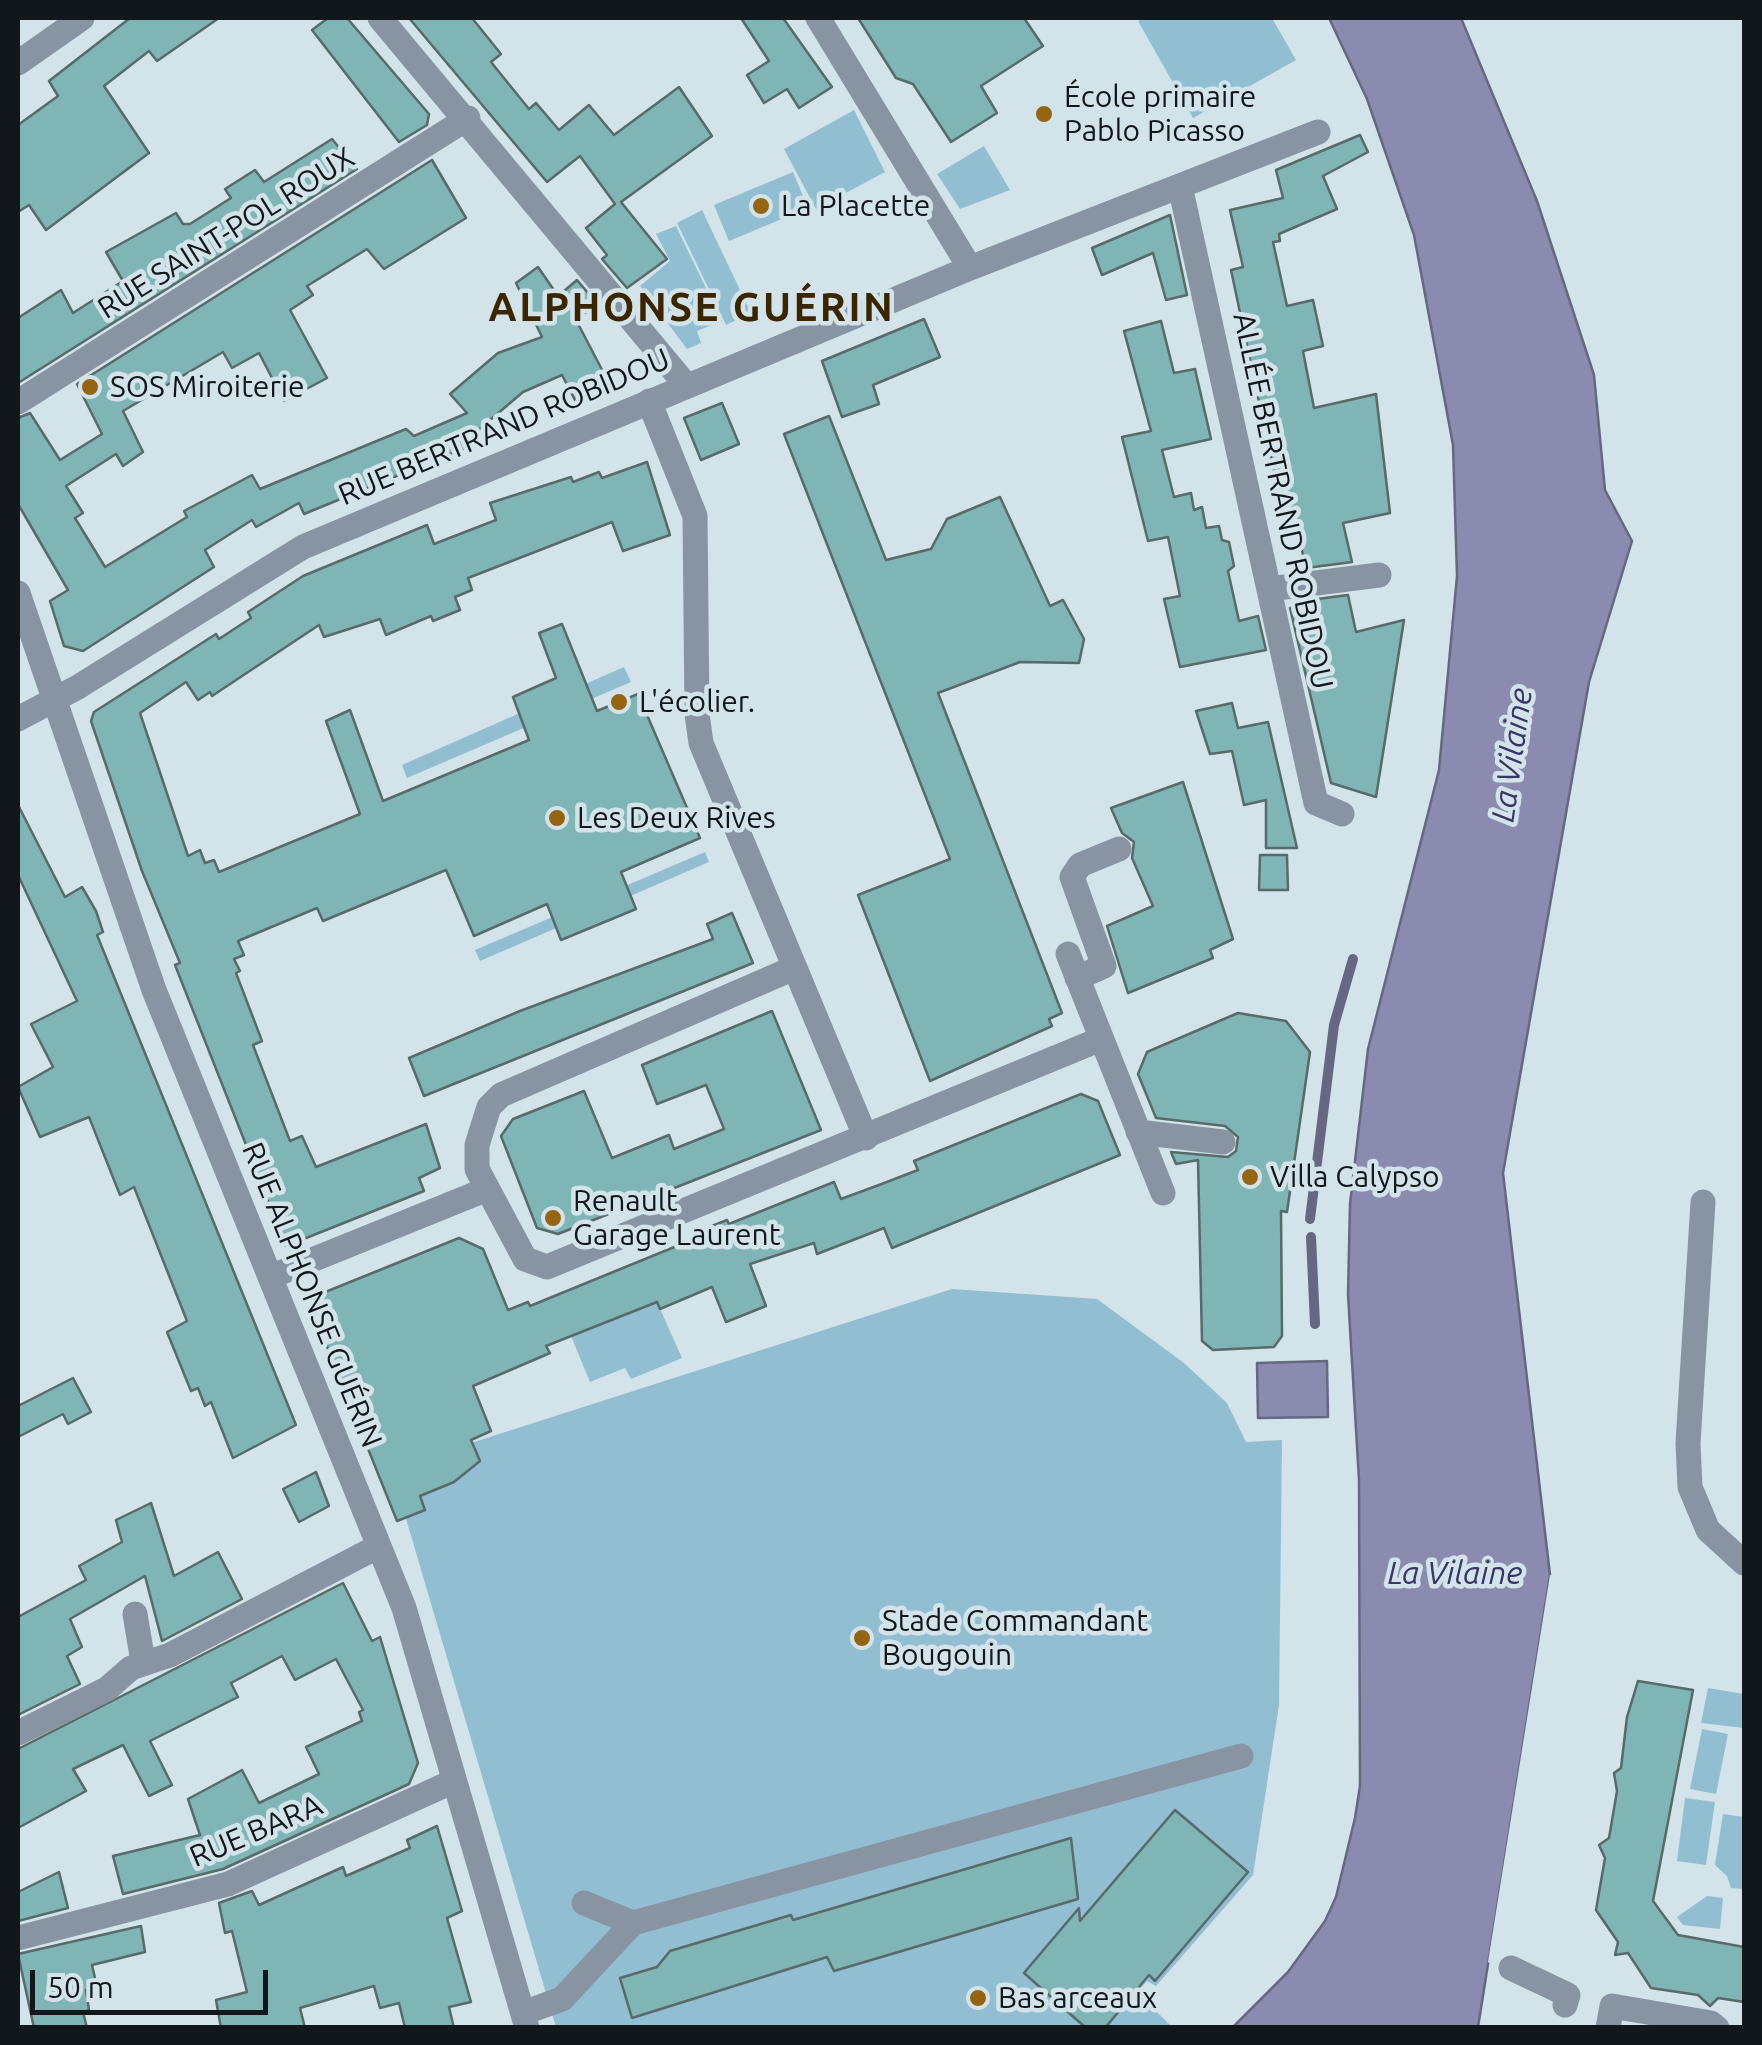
<!DOCTYPE html>
<meta charset="utf-8">
<style>
body{margin:0}
#map{position:relative;width:1762px;height:2045px;overflow:hidden;background:#d2e3ea;font-family:Ubuntu,sans-serif}
canvas{display:block}
.frame{position:absolute;inset:0;border:20px solid #11171a;pointer-events:none}
.scale{position:absolute;left:30px;top:1970px;width:238px;height:45px;box-sizing:border-box;border:5px solid #11171a;border-top:0;padding-left:12px;font-size:30px;line-height:35px;white-space:nowrap;color:#11171a;-webkit-text-stroke:8px #d2e3ea;paint-order:stroke}
</style>
<div id="map">
<canvas width="1762" height="2045"></canvas>
<div class="frame"></div>
<div class="scale">50 m</div>
</div>
<script>
const c = document.querySelector('canvas').getContext('2d');
c.lineJoin = 'round';
function paint(path, color) {
  c.fillStyle = color;
  c.fill(path, 'evenodd');
}
function poly(rows) {
  const path = new Path2D();
  for (const r of rows) {
    path.moveTo(r[0], r[1]);
    for (let i = 2; i < r.length; i += 2) path.lineTo(r[i], r[i + 1]);
  }
  return path;
}
function stroke(path, color, width, dash) {
  c.strokeStyle = color;
  c.lineWidth = width;
  c.lineCap = dash ? 'butt' : 'round';
  c.setLineDash(dash || []);
  c.stroke(path);
}
function write(font, color, halo, rows, align = 'center') {
  c.font = font + ' Ubuntu,sans-serif';
  c.lineWidth = 9;
  c.setLineDash([]);
  c.textBaseline = 'middle';
  c.strokeStyle = halo;
  c.fillStyle = color;
  for (const [text, x, y, turn = 0] of rows) {
    c.save();
    c.translate(x, y);
    c.rotate((+turn || 0) * Math.PI / 180);
    c.textAlign = isNaN(turn) ? turn : align;
    if (halo) c.strokeText(text, 0, 0);
    c.fillText(text, 0, 0);
    c.restore();
  }
}
paint(poly([
 [1145,18,1272,18,1296,60,1193,118,1138,21],
 [854,110,885,172,816,209,784,149],
 [984,146,1010,190,960,209,937,174],
 [793,172,808,208,729,241,714,205],
 [702,210,751,313,726,325,677,223],
 [676,226,722,321,697,331,701,343,687,349,640,286,670,261,656,234],
 [624,667,631,682,407,778,402,765],
 [705,852,709,862,480,961,475,950],
 [952,1289,1097,1299,1184,1363,1227,1403,1246,1442,1282,1440,1279,1705,1253,1875,1156,1986,1147,1981,1137,1992,1172,2027,556,2027,394,1478,474,1442],
 [657,1302,682,1358,631,1379,625,1368,590,1382,571,1336],
 [1708,1688,1744,1694,1744,1728,1701,1723],
 [1702,1729,1728,1734,1716,1794,1690,1789],
 [1685,1798,1715,1802,1706,1865,1677,1861],
 [1723,1814,1744,1817,1744,1889,1731,1888,1727,1876,1715,1865],
 [1707,1896,1723,1898,1720,1929,1683,1925,1677,1917]
]), '#92bed1');
const water = poly([
 [1329,18,1461,18,1537,201,1594,375,1605,490,1632,541,1589,682,1503,1173,1550,1575,1478,2027,1232,2028,1288,1972,1325,1921,1336,1897,1355,1818,1360,1786,1359,1480,1348,1294,1350,1204,1368,1049,1439,770,1457,576,1453,445,1414,235,1367,99,1329,18],
 [1327,1361,1328,1417,1258,1418,1257,1363,1327,1361]
]);
paint(water, '#8b8aaf');
stroke(water, '#666882', 2.5);
paint(poly([
 [1550,1575,1555,1576,1493,1965,1488,1962]
]), '#d2e3ea');
stroke(poly([
 [1310,1219,1334,1025,1353,959],
 [1311,1237,1315,1324]
]), '#666882', 10);
const building = poly([
 [130,18,219,18,157,61,149,51,104,86,149,153,46,230,29,205,18,212,18,125,58,96,49,81,130,18],
 [328,18,347,18,429,114,427,125,399,142,312,30,328,18],
 [409,18,472,18,501,54,491,62,529,109,536,103,559,130,589,105,614,135,679,87,712,136,621,202,667,259,627,288,602,259,607,255,586,228,615,204,580,156,547,182,409,18],
 [741,18,783,18,832,87,799,108,787,89,764,103,747,75,769,61,741,18],
 [858,18,1024,18,1043,46,981,86,997,113,951,142,913,84,896,78,858,18],
 [1360,135,1368,152,1323,176,1337,209,1279,234,1280,241,1273,242,1287,306,1313,300,1323,346,1303,351,1314,408,1376,394,1390,513,1343,523,1352,562,1306,568,1292,507,1282,509,1260,407,1231,270,1243,267,1230,210,1283,198,1276,170,1360,135],
 [332,139,357,169,18,383,18,318,61,290,73,313,123,281,106,252,176,213,183,224,190,224,231,198,225,189,255,170,264,182,332,139],
 [432,160,466,218,384,269,367,249,307,286,313,295,290,310,327,378,284,401,259,353,232,368,223,352,123,411,143,452,123,466,116,454,66,486,83,513,75,518,105,567,187,517,184,511,252,475,260,489,406,429,414,436,467,413,450,394,498,353,542,337,516,283,538,267,558,296,577,280,599,306,575,318,611,387,576,402,562,375,523,392,469,438,472,445,304,514,299,503,256,527,252,520,205,550,214,567,83,651,64,646,50,601,68,590,18,504,18,418,30,413,60,460,102,434,77,384,432,160],
 [1170,215,1187,295,1166,300,1153,253,1102,275,1092,248,1170,215],
 [924,319,940,357,873,385,879,404,842,417,822,361,924,319],
 [1161,321,1174,373,1195,369,1211,439,1162,450,1174,497,1191,493,1194,510,1202,507,1206,528,1219,526,1222,540,1229,542,1234,566,1228,571,1239,621,1258,616,1266,650,1180,667,1164,599,1180,596,1168,537,1148,541,1122,437,1151,431,1124,331,1161,321],
 [722,403,739,444,701,460,684,418,722,403],
 [829,416,886,560,931,549,947,519,1000,497,1050,606,1063,600,1084,639,1079,663,1020,662,938,693,1062,1013,1049,1019,1052,1026,930,1081,858,895,950,859,784,434,829,416],
 [647,462,670,535,623,551,612,522,468,578,472,590,455,597,460,610,433,621,431,616,386,635,380,619,324,637,319,625,212,696,210,692,198,700,186,682,140,713,188,856,200,850,205,863,214,860,219,872,360,814,326,721,350,710,383,801,529,740,513,697,556,678,539,633,562,624,597,711,638,694,700,838,621,872,636,909,561,940,547,904,474,936,446,870,323,921,317,908,238,941,244,955,234,959,240,971,236,973,262,1041,253,1045,290,1141,302,1136,316,1167,426,1124,440,1168,419,1178,424,1191,286,1246,175,965,180,963,142,871,91,721,94,712,216,634,219,639,251,618,248,612,303,576,427,525,434,544,496,520,490,503,571,477,573,482,599,472,602,478,647,462],
 [1348,595,1356,632,1404,620,1376,797,1331,783,1290,608,1303,605,1302,601,1348,595],
 [1232,703,1238,728,1268,722,1297,848,1266,848,1266,800,1244,805,1232,751,1210,754,1196,711,1232,703],
 [1183,782,1233,939,1210,950,1213,958,1128,993,1107,926,1153,906,1132,858,1134,842,1122,833,1111,808,1183,782],
 [18,805,65,897,82,887,96,911,103,932,97,935,296,1425,233,1458,211,1402,205,1406,198,1388,191,1391,167,1332,187,1321,134,1187,120,1195,89,1117,40,1137,18,1087,53,1067,31,1024,77,1001,18,875,18,805],
 [1260,855,1287,855,1288,890,1259,890,1260,855],
 [732,913,753,963,424,1096,409,1058,520,1011,713,939,707,924,732,913],
 [772,1011,821,1130,558,1234,537,1228,501,1136,513,1119,584,1091,612,1158,669,1135,674,1149,724,1129,706,1085,657,1104,642,1065,772,1011],
 [1238,1013,1286,1021,1310,1052,1287,1212,1281,1211,1282,1336,1274,1347,1213,1350,1202,1341,1198,1160,1176,1164,1171,1152,1228,1157,1236,1151,1238,1137,1225,1126,1156,1118,1138,1074,1147,1052,1238,1013],
 [1081,1094,1098,1101,1120,1155,892,1248,884,1228,817,1254,814,1243,750,1264,766,1306,726,1322,712,1287,660,1309,657,1302,546,1346,550,1353,473,1386,491,1431,471,1440,480,1461,454,1482,420,1496,425,1510,397,1521,308,1299,459,1238,483,1249,508,1310,528,1302,530,1306,694,1239,692,1234,727,1220,729,1224,834,1182,841,1199,879,1185,918,1170,914,1161,1081,1094],
 [73,1378,91,1412,68,1424,63,1414,18,1437,18,1406,73,1378],
 [316,1472,329,1506,299,1522,283,1489,316,1472],
 [151,1503,174,1576,218,1552,242,1599,162,1641,145,1576,70,1619,82,1647,67,1656,80,1684,18,1715,18,1617,86,1580,79,1566,122,1542,116,1520,151,1503],
 [343,1583,372,1641,380,1637,418,1763,409,1784,223,1869,123,1894,113,1856,200,1835,188,1799,242,1770,259,1803,319,1774,306,1747,362,1721,359,1712,363,1710,336,1659,295,1680,282,1656,231,1683,238,1697,150,1741,172,1785,149,1796,123,1745,73,1769,86,1791,18,1828,18,1749,343,1583],
 [1638,1681,1693,1690,1653,1901,1678,1935,1744,1947,1744,2002,1718,1998,1710,2006,1698,1995,1651,1988,1628,1953,1615,1955,1618,1942,1596,1910,1605,1858,1599,1845,1609,1838,1617,1791,1614,1773,1621,1768,1627,1717,1638,1681],
 [1175,1810,1248,1872,1155,1981,1149,1975,1105,2028,1086,2028,1024,1973,1079,1908,1080,1921,1175,1810],
 [437,1826,462,1911,447,1918,471,2002,449,2007,454,2028,405,2028,399,2003,380,2008,374,1986,300,2008,305,2028,221,2028,216,2000,247,1992,232,1931,225,1933,219,1903,252,1891,259,1905,343,1867,346,1876,410,1848,407,1840,437,1826],
 [1071,1838,1078,1899,834,1971,827,1957,632,2018,620,1978,657,1967,670,1951,791,1915,793,1920,1071,1838],
 [59,1872,68,1908,18,1921,18,1892,59,1872],
 [141,1926,145,1952,92,1965,97,1987,86,1990,89,2010,83,2012,87,2028,34,2028,18,1954,141,1926]
]);
paint(building, '#7fb5b5');
stroke(building, '#586a69', 2.5);
stroke(poly([
 [380,18,686,385],
 [818,18,970,268],
 [18,63,82,18],
 [1180,186,1316,803,1342,814],
 [649,401,695,516,697,714,701,743,866,1138],
 [18,402,468,118],
 [1269,589,1379,575],
 [18,593,154,990,404,1608,527,2028],
 [18,719,78,687,303,547,970,268,1318,132],
 [1068,954,1163,1193],
 [794,968,501,1095,489,1107,477,1145,477,1169,525,1259,547,1267,1101,1039],
 [1077,978,1104,966,1072,877,1080,865,1119,849],
 [1138,1132,1223,1142],
 [1703,1202,1688,1443,1690,1487,1708,1530,1744,1563],
 [270,1277,485,1190],
 [135,1614,143,1662],
 [18,1733,107,1689,131,1668,170,1655,379,1546],
 [633,1923,1241,1756],
 [18,1938,228,1884,454,1781],
 [1511,1968,1568,1995,1565,2005],
 [523,2013,562,1999,633,1923,584,1903],
 [1608,2028,1612,2006,1711,2023,1717,2028]
]), '#8994a3', 25);
for (const [x, y, r, color] of [
 [1044,114,10,"#946614"],
 [761,206,10,"#946614"],
 [90,387,10,"#946614"],
 [619,702,10,"#946614"],
 [557,818,10,"#946614"],
 [1250,1177,10,"#946614"],
 [553,1218,10,"#946614"],
 [862,1638,10,"#946614"],
 [978,1998,10,"#946614"]
]) {
  const dot = new Path2D();
  dot.arc(x, y, r, 0, 2 * Math.PI);
  c.fillStyle = color;
  c.fill(dot);
  stroke(dot, '#d2e3ea', 4);
}
write('30px', '#11171a', '#d2e3ea', [
 ["École primaire",1064,97],
 ["Pablo Picasso",1064,131],
 ["La Placette",781,206],
 ["SOS Miroiterie",110,387],
 ["L'écolier.",639,702],
 ["Les Deux Rives",577,818],
 ["Villa Calypso",1270,1177],
 ["Renault",573,1201],
 ["Garage Laurent",573,1235],
 ["Stade Commandant",882,1621],
 ["Bougouin",882,1655],
 ["Bas arceaux",998,1998]
], 'left');
write('30px', '#11171a', '#d2e3ea', [
 ["RUE SAINT-POL ROUX",226,233,-32],
 ["RUE BERTRAND ROBIDOU",504,427,-23],
 ["ALLÉE BERTRAND ROBIDOU",1283,501,78],
 ["RUE ALPHONSE GUÉRIN",312,1295,68],
 ["RUE BARA",256,1831,-23]
]);
write('italic 32px', '#3a3467', '#d2e3ea', [
 ["La Vilaine",1512,755,-82],
 ["La Vilaine",1455,1573]
]);
c.letterSpacing = '2.5px';
write('bold 40px', '#3b2500', '#d2e3ea', [
 ["ALPHONSE GUÉRIN",692,308]
]);
c.letterSpacing = '0px';
</script>
